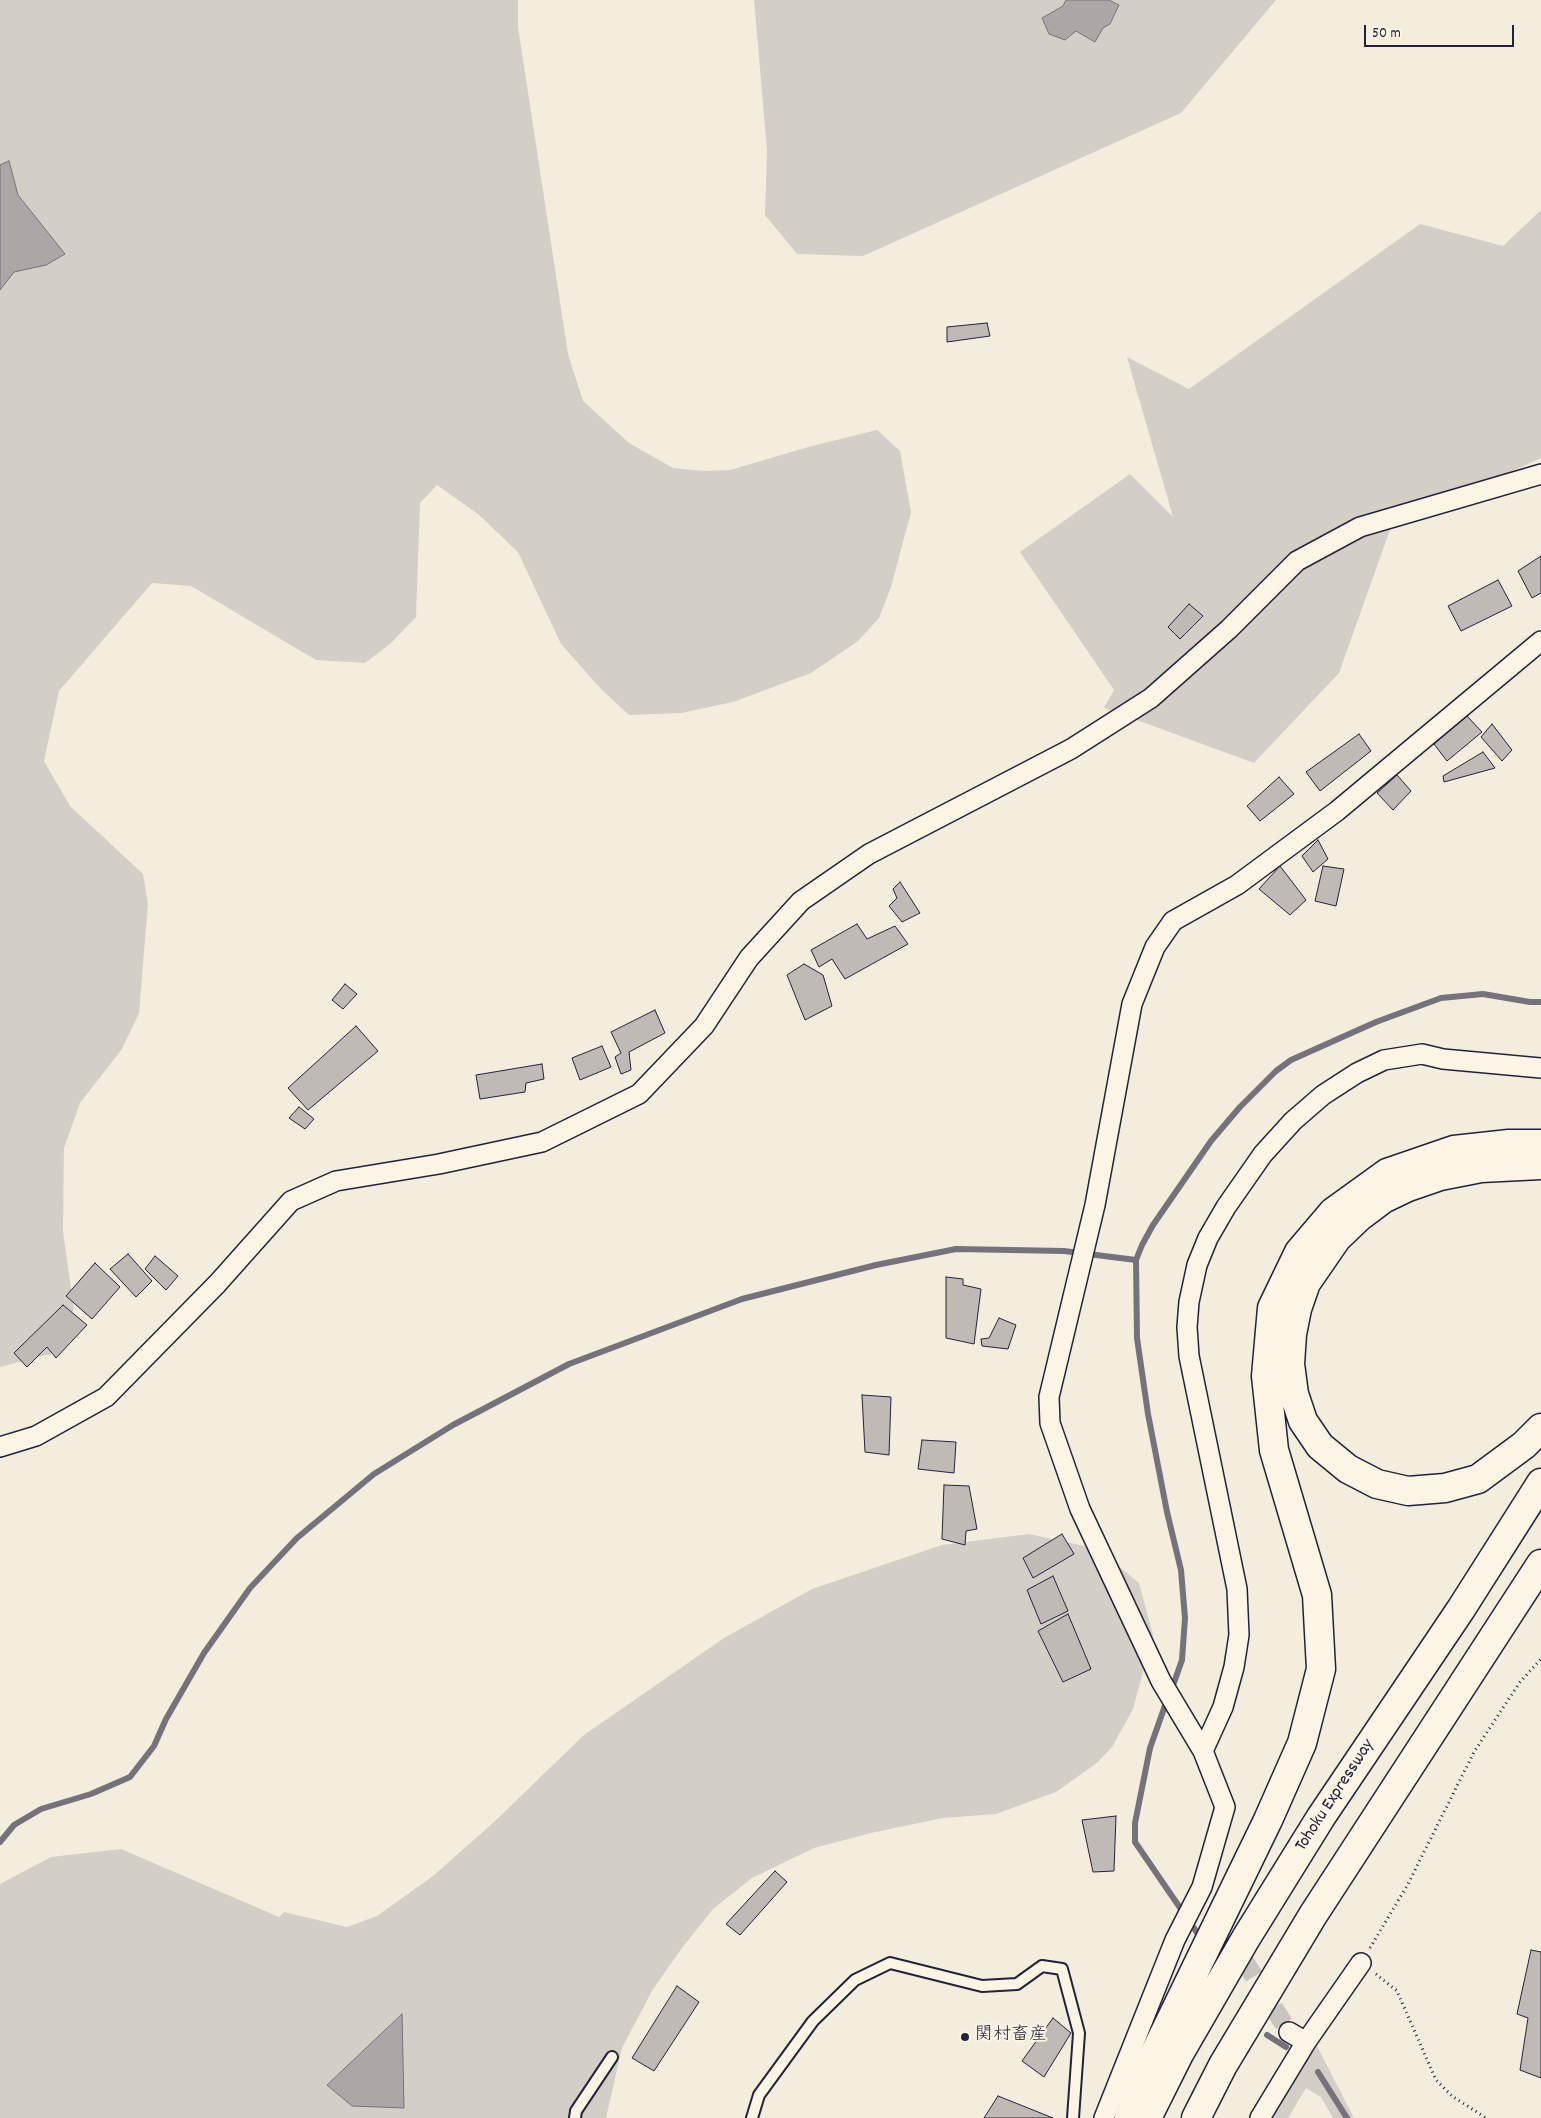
<!DOCTYPE html>
<meta charset="utf-8">
<style>
body{margin:0}
#map{position:relative;width:1541px;height:2118px;overflow:hidden;background:#f3edde;font-family:Dekko,sans-serif}
canvas{display:block}
.scale{position:absolute;left:1364px;top:25px;width:150px;height:22px;box-sizing:border-box;border:2px solid #22223b;border-top:0;padding-left:6px;font-size:15px;line-height:18px;white-space:nowrap;color:#22223b;-webkit-text-stroke:4px #fcf5e5;paint-order:stroke}
</style>
<div id="map">
<canvas width="1541" height="2118"></canvas>
<div class="scale">50 m</div>
</div>
<script>
const c = document.querySelector('canvas').getContext('2d');
c.lineJoin = 'round';
function paint(path, color) {
  c.fillStyle = color;
  c.fill(path, 'evenodd');
}
function poly(rows) {
  const path = new Path2D();
  for (const r of rows) {
    path.moveTo(r[0], r[1]);
    for (let i = 2; i < r.length; i += 2) path.lineTo(r[i], r[i + 1]);
  }
  return path;
}
function stroke(path, color, width, dash) {
  c.strokeStyle = color;
  c.lineWidth = width;
  c.lineCap = dash ? 'butt' : 'round';
  c.setLineDash(dash || []);
  c.stroke(path);
}
function write(font, color, halo, rows, align = 'center') {
  c.font = font + ' Dekko,"Klee One",sans-serif';
  c.lineWidth = 4;
  c.setLineDash([]);
  c.textBaseline = 'middle';
  c.strokeStyle = halo;
  c.fillStyle = color;
  for (const [text, x, y, turn = 0] of rows) {
    c.save();
    c.translate(x, y);
    c.rotate((+turn || 0) * Math.PI / 180);
    c.textAlign = isNaN(turn) ? turn : align;
    if (halo) c.strokeText(text, 0, 0);
    c.fillText(text, 0, 0);
    c.restore();
  }
}
paint(poly([
 [0,0,518,0,518,27,568,354,583,401,629,443,673,468,704,471,730,470,812,446,877,430,900,451,911,512,891,587,879,618,858,641,811,673,733,702,681,713,629,715,601,689,561,644,518,552,478,514,437,485,420,503,416,617,390,644,365,663,316,660,191,586,152,583,59,691,44,761,70,806,143,874,148,904,139,1013,122,1049,80,1103,64,1148,63,1231,74,1309,50,1354,0,1367],
 [754,0,1276,0,1181,113,863,256,797,254,765,215,767,150],
 [1541,210,1541,458,1391,527,1339,673,1254,763,1104,708,1114,690,1020,552,1130,474,1173,517,1127,357,1189,389,1420,224,1503,246],
 [1029,1534,1098,1549,1139,1583,1153,1635,1133,1709,1112,1747,1097,1763,1056,1792,996,1814,943,1818,871,1833,814,1848,752,1878,713,1909,682,1948,653,1989,622,2048,606,2118,0,2118,0,1884,51,1857,121,1849,279,1917,284,1912,347,1927,377,1916,433,1876,494,1822,584,1735,724,1638,812,1589,942,1545],
 [1317,2046,1354,2118,1333,2118,1321,2097,1306,2088,1288,2118,1266,2118]
]), '#d4cfc6');
const water = poly([
 [1066,0,1109,0,1119,5,1110,24,1103,28,1095,42,1076,31,1065,40,1049,34,1042,18,1063,6,1066,0],
 [9,161,18,195,65,254,46,265,14,272,0,290,0,165,9,161],
 [402,2014,404,2108,352,2106,327,2085,402,2014]
]);
paint(water, '#aca7a6');
stroke(water, '#75727b', 1);
stroke(poly([
 [1171,1691,1182,1660,1185,1618,1181,1570,1167,1512,1148,1414,1137,1338,1136,1260,1142,1245,1153,1225,1211,1141,1240,1107,1276,1071,1291,1060,1376,1022,1441,998,1483,994,1530,1002,1541,1002],
 [1167,1700,1150,1748,1135,1823,1135,1842,1200,1937],
 [0,1842,14,1825,41,1809,91,1794,130,1777,154,1746,166,1719,204,1653,250,1588,297,1538,374,1474,453,1425,569,1364,742,1299,876,1265,956,1249,1064,1251,1136,1260],
 [1267,2035,1286,2047],
 [1318,2072,1347,2118]
]), '#75727b', 6);
const building = poly([
 [987,323,990,336,947,342,947,327,987,323],
 [1541,556,1541,593,1532,598,1518,571,1541,556],
 [1498,580,1512,606,1461,631,1448,606,1498,580],
 [1189,604,1203,616,1180,639,1168,627,1189,604],
 [1467,716,1482,732,1447,761,1434,744,1467,716],
 [1492,724,1512,750,1502,761,1481,737,1492,724],
 [1359,734,1371,751,1320,791,1306,772,1359,734],
 [1483,752,1495,768,1444,782,1443,776,1483,752],
 [1397,775,1411,791,1393,810,1377,793,1397,775],
 [1279,777,1294,794,1260,821,1247,806,1279,777],
 [1318,840,1328,859,1313,872,1302,856,1318,840],
 [1280,866,1306,900,1290,915,1259,889,1280,866],
 [1323,866,1344,869,1336,906,1315,901,1323,866],
 [900,882,920,913,902,922,889,906,897,898,893,889,900,882],
 [857,924,867,939,895,926,908,944,845,979,832,959,819,967,811,950,857,924],
 [804,964,823,975,832,1006,805,1020,787,975,804,964],
 [345,984,357,994,343,1009,332,1000,345,984],
 [655,1010,665,1033,629,1052,631,1070,621,1074,615,1057,621,1053,611,1032,655,1010],
 [356,1026,378,1051,308,1110,288,1088,356,1026],
 [602,1046,611,1067,580,1080,572,1058,602,1046],
 [542,1064,544,1079,526,1083,525,1092,480,1099,476,1075,542,1064],
 [299,1107,314,1119,305,1129,289,1118,299,1107],
 [128,1254,152,1281,136,1297,110,1269,128,1254],
 [155,1256,178,1276,166,1290,145,1269,155,1256],
 [95,1263,120,1287,92,1319,66,1296,95,1263],
 [946,1277,963,1279,963,1285,981,1289,974,1344,946,1338,946,1277],
 [63,1305,87,1325,56,1358,47,1347,27,1367,14,1353,63,1305],
 [999,1318,1016,1325,1008,1349,982,1346,981,1339,989,1338,999,1318],
 [862,1395,891,1397,889,1455,865,1452,862,1395],
 [922,1440,956,1442,954,1473,918,1469,922,1440],
 [944,1485,969,1486,977,1529,966,1531,965,1545,942,1539,944,1485],
 [1062,1534,1074,1554,1033,1578,1023,1558,1062,1534],
 [1053,1576,1068,1611,1041,1624,1027,1590,1053,1576],
 [1068,1614,1091,1669,1063,1682,1038,1631,1068,1614],
 [1116,1816,1114,1871,1093,1872,1082,1820,1116,1816],
 [775,1871,787,1882,740,1935,726,1924,775,1871],
 [1531,1950,1541,1952,1541,2078,1520,2070,1528,2018,1517,2014,1531,1950],
 [677,1986,699,2002,654,2071,632,2058,677,1986],
 [1053,2018,1071,2033,1044,2077,1022,2061,1053,2018],
 [998,2096,1053,2118,984,2118,998,2096]
]);
paint(building, '#bfbab6');
stroke(building, '#22223b', 1);
stroke(poly([
 [1214,1913,1289,2032]
]), '#c9c4bd', 19, [19, 9]);
const lane = poly([
 [575,2118,576,2111,612,2057],
 [752,2118,759,2095,813,2021,855,1980,890,1963,982,1986,1017,1984,1042,1966,1062,1969,1079,2033,1073,2118]
]);
const street = poly([
 [0,1447,36,1436,106,1397,217,1284,291,1201,336,1181,439,1164,542,1142,639,1094,704,1026,749,958,801,901,869,854,1071,749,1151,698,1229,629,1297,561,1360,527,1541,474],
 [1203,1751,1223,1707,1234,1667,1239,1635,1237,1589,1189,1356,1187,1327,1189,1302,1197,1265,1208,1238,1226,1207,1263,1154,1293,1121,1323,1095,1357,1073,1384,1060,1422,1054,1443,1059,1541,1068],
 [1289,2032,1306,2042],
 [1104,2118,1175,1940,1202,1887,1225,1807,1203,1751,1161,1681,1080,1509,1050,1423,1049,1397,1095,1205,1132,1004,1155,947,1173,921,1237,885,1337,811,1541,641],
 [1260,2118,1306,2042,1361,1963]
]);
const highway = poly([
 [1541,1165,1481,1168,1440,1176,1408,1187,1383,1199,1359,1217,1337,1238,1306,1283,1297,1309,1292,1334,1290,1364,1294,1394,1303,1421,1320,1446,1348,1469,1377,1484,1408,1491,1445,1488,1478,1479,1524,1445,1541,1428],
 [1129,2118,1147,2069,1268,1820,1302,1743,1321,1669,1317,1595,1274,1450,1266,1376,1272,1308,1299,1252,1333,1212,1387,1173,1454,1150,1509,1144,1541,1144],
 [1147,2118,1179,2054,1246,1938,1321,1817,1461,1609,1541,1483],
 [1196,2118,1223,2065,1313,1915,1541,1564]
]);
stroke(lane, '#22223b', 14);
stroke(street, '#22223b', 22);
stroke(highway, '#22223b', 31);
stroke(poly([
 [1370,1948,1408,1884,1474,1752,1520,1682,1541,1659],
 [1376,1974,1397,1991,1436,2080,1452,2096,1486,2118]
]), '#22223b', 3, [1, 4]);
stroke(lane, '#fcf5e5', 10);
stroke(street, '#fcf5e5', 19);
stroke(highway, '#fcf5e5', 28);
for (const [x, y, r, color] of [
 [965,2037,5,"#22223b"]
]) {
  const dot = new Path2D();
  dot.arc(x, y, r, 0, 2 * Math.PI);
  c.fillStyle = color;
  c.fill(dot);
  stroke(dot, '#fcf5e5', 2);
}
write('18px', '#22223b', '#fcf5e5', [
 ["Tohoku Expressway",1336,1796,-57]
]);
write('18px', '#22223b', '#fcf5e5', [
 ["関村畜産",975,2037]
], 'left');
</script>
